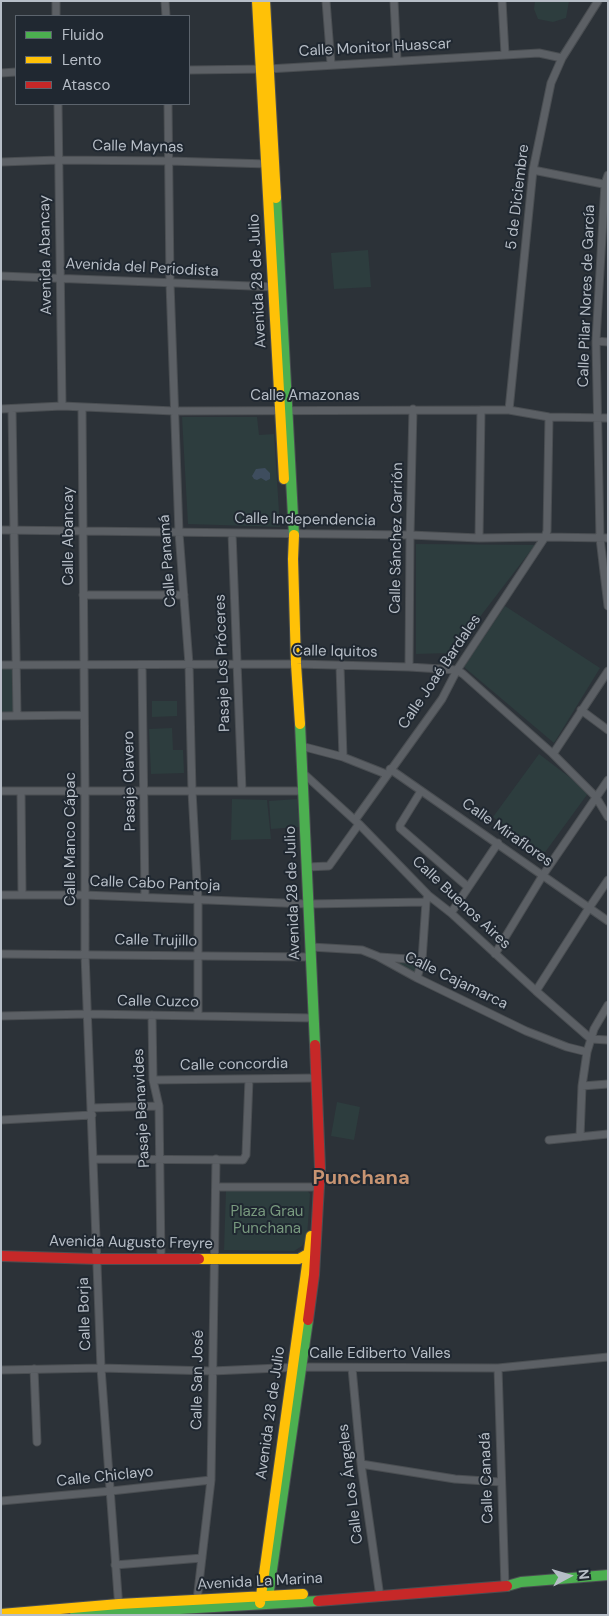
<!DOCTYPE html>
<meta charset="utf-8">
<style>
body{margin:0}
#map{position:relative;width:609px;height:1616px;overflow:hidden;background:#2c3238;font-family:"DM Sans",sans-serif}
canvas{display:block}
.frame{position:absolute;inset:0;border:2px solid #b7bec7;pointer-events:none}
.legend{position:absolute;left:15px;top:15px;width:175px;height:90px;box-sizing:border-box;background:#202831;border:1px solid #5c646d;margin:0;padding:6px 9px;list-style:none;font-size:15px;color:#b7bec7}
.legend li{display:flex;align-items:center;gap:10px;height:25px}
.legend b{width:25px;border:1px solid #5c646d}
.north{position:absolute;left:544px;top:1551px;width:50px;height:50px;-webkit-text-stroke:4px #202831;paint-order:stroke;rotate:84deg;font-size:14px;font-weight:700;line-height:20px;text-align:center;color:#b7bec7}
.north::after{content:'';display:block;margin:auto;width:18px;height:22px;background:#b7bec7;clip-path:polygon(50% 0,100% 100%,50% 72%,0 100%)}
</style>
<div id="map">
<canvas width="609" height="1616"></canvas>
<div class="frame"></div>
<ul class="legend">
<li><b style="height:6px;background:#4caf50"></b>Fluido</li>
<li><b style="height:6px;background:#ffc107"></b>Lento</li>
<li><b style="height:6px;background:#c62828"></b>Atasco</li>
</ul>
<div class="north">N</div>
</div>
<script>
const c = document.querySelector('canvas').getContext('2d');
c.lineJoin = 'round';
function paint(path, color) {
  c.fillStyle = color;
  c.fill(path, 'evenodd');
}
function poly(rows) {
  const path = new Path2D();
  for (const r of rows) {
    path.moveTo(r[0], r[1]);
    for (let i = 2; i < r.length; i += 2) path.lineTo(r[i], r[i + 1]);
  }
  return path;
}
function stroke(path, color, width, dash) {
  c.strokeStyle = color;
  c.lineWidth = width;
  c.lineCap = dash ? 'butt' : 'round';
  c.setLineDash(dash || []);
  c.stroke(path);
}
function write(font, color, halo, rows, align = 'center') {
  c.font = font + ' "DM Sans",sans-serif';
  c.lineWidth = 4;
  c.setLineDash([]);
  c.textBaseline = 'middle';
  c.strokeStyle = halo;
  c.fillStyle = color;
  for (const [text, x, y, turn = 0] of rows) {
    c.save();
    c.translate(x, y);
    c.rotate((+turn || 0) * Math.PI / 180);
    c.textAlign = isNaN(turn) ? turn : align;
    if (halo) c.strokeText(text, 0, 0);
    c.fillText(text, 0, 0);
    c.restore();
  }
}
paint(poly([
 [535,1,569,1,566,18,553,22,538,19,534,9],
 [368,250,371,287,334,289,331,253],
 [182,417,257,417,259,435,274,434,280,527,188,524],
 [416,544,535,545,476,622,449,653,416,654],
 [505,606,600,668,554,743,464,667],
 [1,668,16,668,20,714,1,714],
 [152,701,177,701,177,716,152,717],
 [172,728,173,750,183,750,184,773,151,774,149,729],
 [539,754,589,792,543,855,493,817],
 [232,799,267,800,271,839,231,840],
 [297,799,299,827,271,829,269,801],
 [392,961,417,965,415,973],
 [337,1102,360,1107,354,1140,331,1136],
 [226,1190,307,1190,310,1194,307,1237,302,1246,294,1251,224,1250]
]), '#2d3d3e');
paint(poly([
 [265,468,270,473,270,479,266,481,261,478,257,480,254,479,252,476,256,469]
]), '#3e4d5e');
const street = poly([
 [56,1,56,16],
 [165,1,166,16],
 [326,1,331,64],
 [394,1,397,60],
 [502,1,505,54],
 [189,70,268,69,539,53,562,58],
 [1,73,16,72],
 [58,104,62,406],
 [168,104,170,283,179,533,189,664,192,791,198,900,198,1016],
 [1,162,58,160,169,161,268,164],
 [533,170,608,185],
 [608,175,605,184,596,341,600,538,608,606],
 [1,276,276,287],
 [596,341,608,342],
 [82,408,85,791,85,954,101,1368,119,1609],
 [1,409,62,406,174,411,481,410,509,410,549,417,608,418],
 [12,409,17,715],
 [509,410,533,170,551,83,562,58,598,1],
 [1,530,410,535,479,538,545,537,608,538],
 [232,533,242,791],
 [479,538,481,410],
 [83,595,184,595],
 [1,665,296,664,409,667,457,670,463,674,553,754,596,797,608,817],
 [142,665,145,897],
 [340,666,343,757],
 [409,667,410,535,413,409],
 [581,710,608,730],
 [1,716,84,715],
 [301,746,343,757,386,774],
 [553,754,608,671],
 [390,769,608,921],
 [303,773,359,824,428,895,451,913,536,991,591,1039,608,1040],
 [1,791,304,791],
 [21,791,22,894],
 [421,791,400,825,400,828,468,887],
 [355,820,442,699,457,670,545,537,547,531,549,417],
 [307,867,329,866,359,824],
 [1,895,84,895,308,904,426,902,428,895],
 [451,913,498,843],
 [311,947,362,950,377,956,417,978,526,1031,567,1047,587,1052],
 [1,954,311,957],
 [495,954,543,875,608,780],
 [380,957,422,960],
 [417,978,422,960,426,902],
 [536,991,589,908,608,880],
 [152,1015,153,1080,159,1106,161,1259],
 [1,1016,88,1014,314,1018],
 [153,1080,317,1078],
 [582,1086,608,1084],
 [91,1108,159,1106],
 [1,1120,92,1115],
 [580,1137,582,1086,587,1052,594,1029,608,1005],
 [549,1140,608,1134],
 [93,1159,243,1160,246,1155,249,1079],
 [216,1187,320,1187],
 [352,1368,361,1464,380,1597],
 [498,1368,505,1587],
 [34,1369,37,1442],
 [1,1370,101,1368,212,1371,301,1367,498,1368,608,1357],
 [361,1464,455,1479,501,1482],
 [1,1501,111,1491,211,1480],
 [115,1565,202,1558],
 [197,1600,211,1480,216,1159]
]);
const fast = poly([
 [276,198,294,535],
 [300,724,315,1045],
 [507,1586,521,1582,608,1575],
 [267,1604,308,1320],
 [75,1615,318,1601]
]);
const slow = poly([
 [257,1,284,479],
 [265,1,276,198],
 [294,535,293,559,296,664,300,724],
 [199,1259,299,1259,311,1252],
 [260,1603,311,1236],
 [1,1614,119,1604,303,1594]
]);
const jam = poly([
 [1,1256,97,1259,199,1259],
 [308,1320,314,1275,320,1168,315,1045],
 [318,1601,507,1586]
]);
stroke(street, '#4a4e52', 9);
stroke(fast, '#4a4e52', 12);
stroke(slow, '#4a4e52', 12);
stroke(jam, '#4a4e52', 12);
stroke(street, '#5c6065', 7);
stroke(fast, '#4caf50', 10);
stroke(slow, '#ffc107', 10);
stroke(jam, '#c62828', 10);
write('15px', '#b7bec7', '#202831', [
 ["Calle Monitor Huascar",375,48,-3],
 ["Calle Maynas",138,147,1],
 ["5 de Diciembre",518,197,-83],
 ["Avenida Abancay",46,255,-91],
 ["Avenida del Periodista",142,268,3],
 ["Avenida 28 de Julio",258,281,-93],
 ["Calle Pilar Nores de García",587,296,-88],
 ["Calle Amazonas",305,396],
 ["Calle Independencia",305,520,1],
 ["Calle Abancay",69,536,-90],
 ["Calle Sánchez Carrión",397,538,-89],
 ["Calle Panamá",168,561,-94],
 ["Calle Iquitos",335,652,1],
 ["Pasaje Los Próceres",223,663,-92],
 ["Calle Joaé Bardales",440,672,-56],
 ["Pasaje Clavero",130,781,-91],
 ["Calle Miraflores",507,833,35],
 ["Calle Manco Cápac",71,839,-90],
 ["Calle Cabo Pantoja",155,884,2],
 ["Avenida 28 de Julio",293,893,-92],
 ["Calle Buenos Aires",461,903,43],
 ["Calle Trujillo",156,941,1],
 ["Calle Cajamarca",456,981,26],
 ["Calle Cuzco",158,1002,1],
 ["Calle concordia",234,1065,-1],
 ["Pasaje Benavides",142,1108,-93],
 ["Avenida Augusto Freyre",131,1243,1],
 ["Calle Borja",85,1314,-92],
 ["Calle Ediberto Valles",380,1354],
 ["Calle San José",198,1380,-89],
 ["Avenida 28 de Julio",271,1413,-82],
 ["Calle Chiclayo",105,1477,-6],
 ["Calle Canadá",487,1478,-92],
 ["Calle Los Ángeles",351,1484,-97],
 ["Avenida La Marina",260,1582,-3]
]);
write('15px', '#799a7f', '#202831', [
 ["Plaza Grau",267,1212],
 ["Punchana",267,1229]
]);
write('bold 20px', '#c79472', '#202831', [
 ["Punchana",361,1179]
]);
</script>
